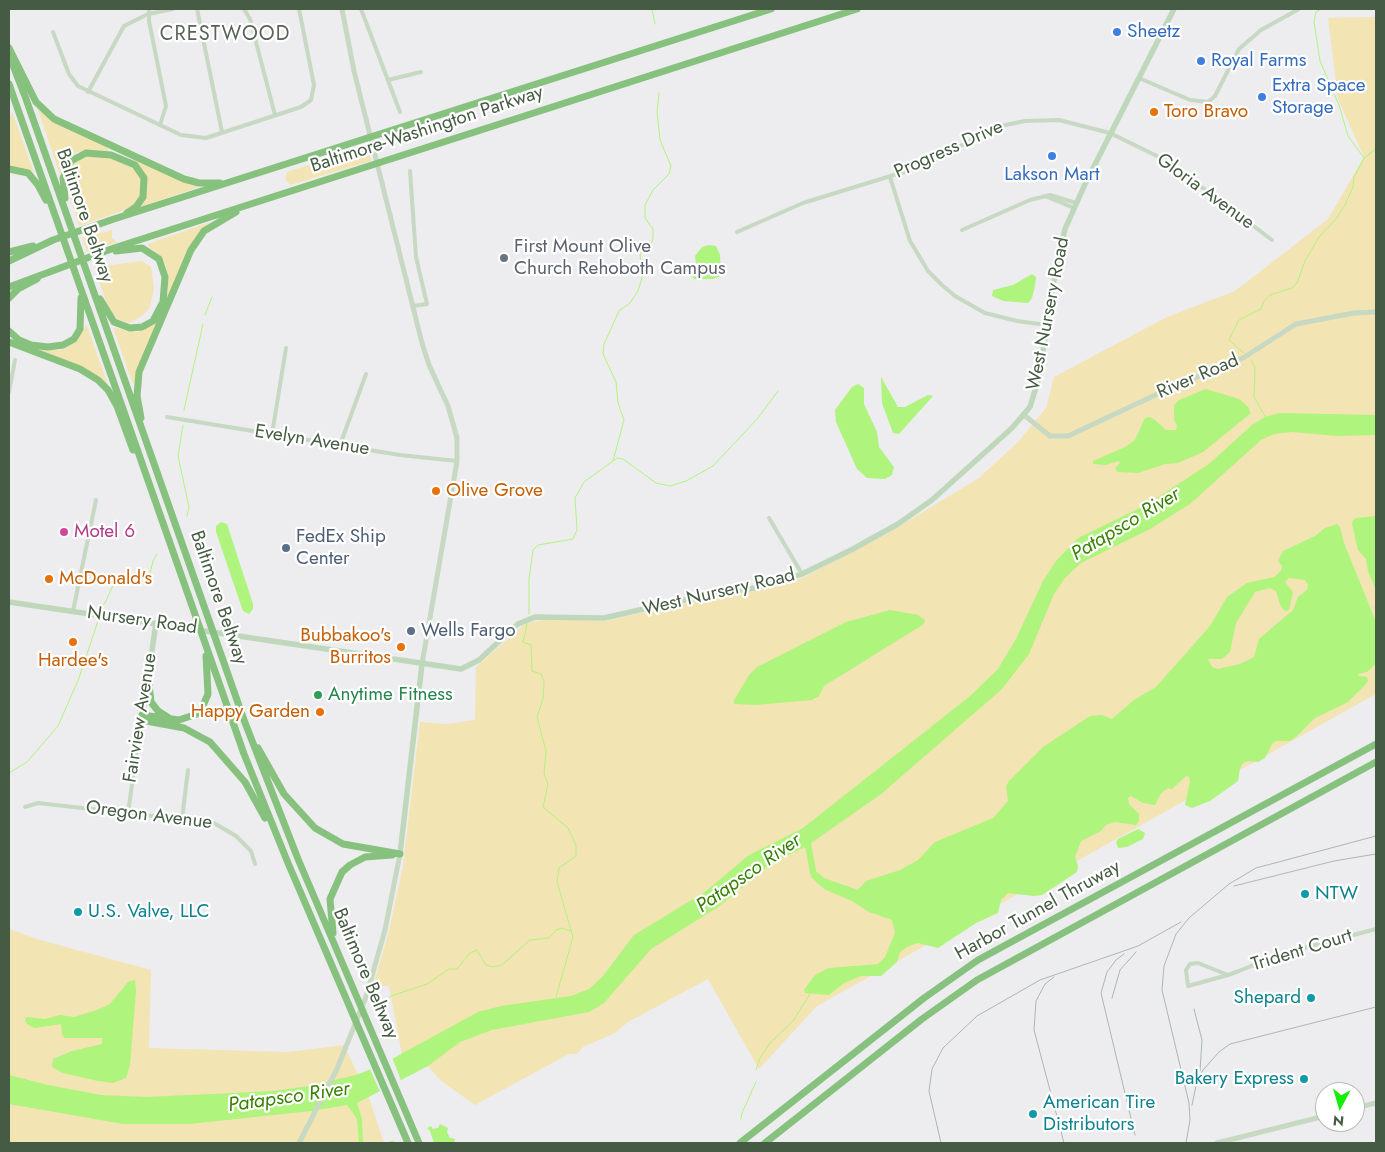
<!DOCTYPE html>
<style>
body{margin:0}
#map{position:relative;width:1385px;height:1152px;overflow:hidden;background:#edecef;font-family:Jost,sans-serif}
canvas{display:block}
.frame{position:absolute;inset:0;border:10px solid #465b43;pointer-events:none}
.north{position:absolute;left:1315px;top:1082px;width:50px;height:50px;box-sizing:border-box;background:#fff;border:1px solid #b5bdb4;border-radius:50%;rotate:186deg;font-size:14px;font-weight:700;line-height:20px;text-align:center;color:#465b43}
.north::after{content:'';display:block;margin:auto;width:18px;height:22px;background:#16ee07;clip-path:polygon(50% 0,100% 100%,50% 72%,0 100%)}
</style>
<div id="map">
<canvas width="1385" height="1152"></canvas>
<div class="frame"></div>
<div class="north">N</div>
</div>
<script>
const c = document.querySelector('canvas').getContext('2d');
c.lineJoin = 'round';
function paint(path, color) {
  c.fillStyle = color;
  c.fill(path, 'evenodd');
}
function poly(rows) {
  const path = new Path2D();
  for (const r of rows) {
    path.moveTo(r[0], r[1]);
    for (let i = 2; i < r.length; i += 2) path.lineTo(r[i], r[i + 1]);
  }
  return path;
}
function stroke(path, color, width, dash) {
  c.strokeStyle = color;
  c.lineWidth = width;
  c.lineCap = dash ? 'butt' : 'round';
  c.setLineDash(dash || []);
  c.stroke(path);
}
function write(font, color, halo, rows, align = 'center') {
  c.font = font + ' Jost,sans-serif';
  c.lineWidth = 4.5;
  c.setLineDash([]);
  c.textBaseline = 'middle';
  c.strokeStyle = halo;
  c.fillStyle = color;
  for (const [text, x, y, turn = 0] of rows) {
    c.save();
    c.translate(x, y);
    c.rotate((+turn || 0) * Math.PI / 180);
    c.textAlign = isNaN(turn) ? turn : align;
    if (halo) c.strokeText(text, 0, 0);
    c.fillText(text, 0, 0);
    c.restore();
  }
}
paint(poly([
 [1376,17,1376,694,817,1006,759,1069,708,979,628,1022,615,1033,583,1047,577,1054,569,1054,475,1105,440,1080,428,1066,402,1055,389,986,373,986,389,931,403,866,420,722,447,724,475,720,476,667,526,623,550,619,606,621,680,604,779,586,804,577,885,535,979,478,1019,441,1046,408,1054,377,1167,317,1235,291,1328,219,1364,157,1338,99,1328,18],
 [37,107,108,148,108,152,96,150,77,152,70,158,60,175],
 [11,113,13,114,35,176,30,171,17,167,9,167,9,120],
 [368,146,371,161,290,185,285,179,287,172],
 [87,156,107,157,137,170,144,183,142,196,133,207,79,226,66,183,66,174,72,164],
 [132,158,189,184,199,187,138,208,144,201,147,184,141,167],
 [210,222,198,235,163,310,168,291,166,265,158,254,148,246,148,244],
 [112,230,112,238,117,242,87,252,82,238],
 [142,261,151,267,154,288,150,307,142,316,129,323,119,320,109,310,93,263,104,266],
 [161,316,135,383,133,384,113,328,137,332,154,324],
 [86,325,87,326,109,388,104,383,35,350,59,350,68,347,76,340],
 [9,929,40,940,151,970,149,1048,289,1052,344,1045,369,1098,384,1143,9,1143]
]), '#f3e4b4');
paint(poly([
 [709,245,716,246,720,255,721,276,713,279,694,279,692,276,696,263,695,256,702,247],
 [1032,274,1036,277,1035,286,1032,298,1028,303,1003,301,992,296,993,290,1013,285],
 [881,377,898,407,905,407,928,395,933,396,899,434,893,433,882,403],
 [858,384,864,388,864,404,877,432,879,447,894,467,892,475,885,479,867,478,857,469,836,422,835,410,852,387],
 [1206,389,1239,399,1248,407,1251,413,1203,452,1178,463,1165,464,1138,473,1118,472,1115,468,1120,463,1118,461,1106,465,1093,464,1093,461,1125,447,1135,440,1145,418,1150,417,1155,420,1166,430,1176,430,1177,426,1174,419,1174,405,1179,400],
 [1280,413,1376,415,1376,435,1338,436,1292,432,1274,434,1261,440,1190,504,1150,529,1081,563,1065,578,1054,594,1029,654,1002,689,880,795,811,843,816,871,824,878,858,890,866,881,900,870,918,860,935,842,993,818,1008,801,1006,786,1009,781,1043,747,1090,716,1102,715,1112,719,1134,700,1156,687,1210,626,1227,597,1247,583,1274,577,1281,571,1282,566,1278,561,1283,551,1315,536,1325,528,1337,524,1340,527,1344,543,1376,622,1376,664,1367,672,1358,674,1359,676,1367,677,1368,681,1364,686,1348,702,1315,718,1297,736,1290,741,1276,741,1272,744,1265,758,1258,762,1248,761,1243,763,1240,768,1238,781,1210,801,1192,808,1185,805,1190,781,1189,777,1186,776,1172,789,1168,788,1161,793,1155,805,1143,803,1131,796,1128,798,1129,804,1139,814,1139,821,1136,825,1115,822,1106,825,1101,831,1081,841,1075,857,1078,866,1077,872,1042,895,1034,896,1008,893,1001,900,998,913,976,923,938,948,918,943,907,947,900,952,897,962,881,976,861,976,844,983,829,995,805,993,804,990,815,975,829,968,878,964,885,957,895,933,892,920,869,912,852,901,824,889,811,877,805,847,772,863,718,907,651,949,604,1003,589,1012,492,1030,460,1042,428,1066,357,1103,362,1119,363,1143,359,1143,357,1119,347,1105,311,1111,190,1124,123,1124,9,1104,9,1075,48,1085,101,1095,146,1097,274,1091,309,1086,356,1075,381,1065,478,1012,501,1006,571,996,589,989,603,976,634,935,705,892,749,855,803,828,969,697,998,669,1016,639,1043,581,1056,561,1078,538,1146,505,1209,464,1252,425,1265,417],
 [1289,578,1305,580,1308,585,1307,590,1298,597,1293,610,1259,639,1254,657,1240,664,1218,669,1212,667,1208,659,1222,659,1230,652,1236,623,1255,592,1270,588,1276,591,1281,607,1285,611,1289,610,1293,592,1285,582],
 [1376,516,1376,590,1368,571,1366,559,1358,550,1352,524,1353,520,1357,518],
 [221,522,227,524,253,604,253,609,249,614,243,611,216,532,216,526],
 [890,610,918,615,925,620,924,624,824,686,819,696,812,700,756,705,734,704,734,700,749,675,757,667,846,622],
 [1138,829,1145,833,1143,839,1127,847,1118,848,1116,842,1118,839],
 [135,980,136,991,130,1065,126,1078,113,1083,98,1081,63,1073,52,1067,53,1059,72,1051,102,1044,102,1038,64,1038,62,1034,61,1024,35,1028,28,1025,25,1021,26,1017,45,1019,60,1015,74,1017,97,1010,110,1004,128,982],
 [440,1124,448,1128,447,1132,450,1138,455,1139,454,1143,434,1143,430,1131,427,1128,431,1126,433,1129,438,1128]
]), '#aff47c');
paint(poly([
 [392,1057,402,1083,381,1094,369,1067]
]), '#edecef');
stroke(poly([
 [652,9,655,24],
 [1321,9,1316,12,1314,22,1320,61,1339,105,1348,136,1364,158],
 [205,315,212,297],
 [1244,353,1229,340,1239,320,1261,309,1264,301,1270,295,1292,288,1297,283,1305,261,1319,237,1336,219,1345,205,1353,187,1354,177,1364,158,1376,149],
 [1251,360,1255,367,1254,397,1266,418],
 [184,410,203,324],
 [183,425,178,456,189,507,187,516],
 [613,461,617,458,623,459,656,483,670,486,686,481,713,466,758,418,778,391],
 [100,608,105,603,115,581,122,578,138,582,148,581,153,561,157,554],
 [529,614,529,579,533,550,538,545,573,539,577,530,575,498,584,482,613,461,624,420,618,403,616,382,603,354,604,344,619,311,630,303,638,291,642,278,640,254,651,245,653,238,653,229,645,218,645,205,653,190,669,174,671,166,660,140,657,112,659,93],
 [527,624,523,642,531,645,532,671,541,674,544,681,543,699,537,717,546,751,544,774,548,784,543,807,568,828,576,845,576,856,559,868,557,882,573,937,556,997],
 [9,773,27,762,58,726,79,678,98,621],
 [380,1009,381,1003,391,996,427,984,449,969,457,969,470,953,477,950,486,965,492,967,502,965,530,940,549,938,556,930,562,928,571,931],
 [756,1070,760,1058,770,1043,793,1021,810,994],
 [741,1119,742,1113,756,1082],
 [387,1143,393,1141,396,1143]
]), '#aff47c', 1);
stroke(poly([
 [149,9,149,21,166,106,160,125],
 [197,9,222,132],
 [244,9,250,19,275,115],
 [361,9,400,112],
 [53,32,69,74,78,86,181,135,206,138,301,107,311,100,314,85,299,9],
 [1139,78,1190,100,1208,102,1215,96,1239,49,1261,30,1299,9],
 [388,80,421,72],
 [88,92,124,26,148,14,173,9],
 [410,171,416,257,427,304,413,306],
 [890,177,910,241,928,271,942,285,955,296,985,313,1017,321,1047,325],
 [1045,196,1074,208],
 [962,230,1030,200,1050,195,1076,203],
 [737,232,803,203,923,166,996,127,1025,121,1059,120,1110,133,1167,161,1272,240],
 [9,392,15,360],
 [167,417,400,455,457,461],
 [272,434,286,348],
 [340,445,366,374],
 [769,518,802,574],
 [73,611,96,500],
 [25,807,38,803,214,823,236,836,251,851,255,864],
 [128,813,141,720],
 [182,819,188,770],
 [1228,975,1198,963,1190,964,1186,970,1188,986,1228,975,1239,971,1281,954,1376,929]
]), '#c7d8c3', 4);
stroke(poly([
 [342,9,354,71,422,343,429,365,448,406,457,438,457,461,422,664],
 [1024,415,1050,436,1068,436,1166,390,1243,358,1296,324,1354,313,1376,312],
 [1355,1108,1376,1103],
 [299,1143,337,1069,366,997,385,930,400,854],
 [1217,1143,1325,1116]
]), '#c7d8c3', 5);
stroke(poly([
 [9,602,461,669,479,660,518,624,535,617,604,618,679,601,765,586,802,574,851,550,898,524,932,500,1012,428,1030,407,1039,377,1052,290,1065,229,1086,182,1174,9],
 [142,719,156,623],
 [400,854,422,664]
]), '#bfd8bc', 5.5);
stroke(poly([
 [9,48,36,102,54,119,184,179,199,183,220,183],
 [9,55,26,99,244,720,298,859,419,1143],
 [9,84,244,754,288,863,408,1143],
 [9,169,28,173,38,185,46,200],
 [65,198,63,178,71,161,86,153,111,155,135,165,144,178,143,197,136,207,127,213],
 [9,252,33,246],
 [9,261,53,240,114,219,771,9],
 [9,287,114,248,857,9],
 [9,298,18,289,37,279],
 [100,299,114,322,130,328,142,327,153,321,163,302,165,277,159,259,142,248,116,251],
 [9,331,19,340,31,345,48,347,63,345,74,339,80,329,81,298],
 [9,342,80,369,98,380,108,390,117,406,133,450],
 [141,418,137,396,139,372,191,250,204,231,236,212],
 [148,676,151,702,158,711,169,718],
 [142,715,179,720,197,714,202,708,208,694,206,656],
 [141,720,184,728,210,742,245,782,265,818],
 [258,748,284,794,315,828,343,844,400,854],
 [333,933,330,899,342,872,350,865,365,857,392,855],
 [740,1143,924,998,978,960,1376,744],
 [765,1143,922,1019,977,980,1376,762]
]), '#86c17e', 7);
stroke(poly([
 [1234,886,1334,861,1376,854],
 [1124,954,1116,960,1107,972,1101,993,1135,1135],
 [1054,977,1045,984,1036,1001,1034,1030,1064,1143],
 [1112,998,1120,970,1136,952],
 [1194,1009,1202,1040,1200,1071],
 [1192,1105,1196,1086,1203,1070,1219,1052,1230,1044,1376,1007],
 [941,1143,929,1091,932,1069,943,1048,977,1016,1040,980,1138,946,1181,922],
 [1186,1143,1190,1120,1189,1103,1162,990,1164,966,1176,934,1189,918,1229,884,1256,868,1376,836]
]), '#adb7ad', 1);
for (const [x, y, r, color] of [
 [1117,32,5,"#3f7fe0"],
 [1201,61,5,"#3f7fe0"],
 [1262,97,5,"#3f7fe0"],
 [1154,112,5,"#e8710a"],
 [1052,156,5,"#3f7fe0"],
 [504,258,5,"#6b7280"],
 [436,491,5,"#e8710a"],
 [64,532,5,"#d1479c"],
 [286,548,5,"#5c6f8a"],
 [49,579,5,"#e8710a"],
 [411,631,5,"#5c6f8a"],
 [73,642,5,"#e8710a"],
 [401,647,5,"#e8710a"],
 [318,695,5,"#2e9e5b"],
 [320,712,5,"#e8710a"],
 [1305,894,5,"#0f9aa8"],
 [78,912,5,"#0f9aa8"],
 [1311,998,5,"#0f9aa8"],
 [1304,1079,5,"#0f9aa8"],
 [1033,1114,5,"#0f9aa8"]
]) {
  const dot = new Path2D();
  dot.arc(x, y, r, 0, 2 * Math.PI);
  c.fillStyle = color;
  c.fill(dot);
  stroke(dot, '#fff', 2);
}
write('19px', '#366cbe', '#fff', [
 ["Sheetz",1127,32],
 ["Royal Farms",1211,61],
 ["Extra Space",1272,86],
 ["Storage",1272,108],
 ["Lakson Mart",1052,175,"center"]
], 'left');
write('19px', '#c56008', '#fff', [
 ["Toro Bravo",1164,112],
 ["Olive Grove",446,491],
 ["McDonald's",59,579],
 ["Bubbakoo's",391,636,"right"],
 ["Burritos",391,658,"right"],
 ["Hardee's",73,661,"center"],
 ["Happy Garden",310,712,"right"]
], 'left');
write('19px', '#465b43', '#fff', [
 ["Baltimore-Washington Parkway",427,130,-18],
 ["Progress Drive",949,150,-24],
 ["Gloria Avenue",1205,192,36],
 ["Baltimore Beltway",84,216,71],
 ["West Nursery Road",1049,314,-79],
 ["River Road",1198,377,-23],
 ["Evelyn Avenue",312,441,9],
 ["West Nursery Road",719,593,-13],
 ["Baltimore Beltway",218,598,71],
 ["Nursery Road",142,621,8],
 ["Fairview Avenue",141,718,-81],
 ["Oregon Avenue",149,816,7],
 ["Harbor Tunnel Thruway",1038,911,-29],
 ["Trident Court",1302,951,-17],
 ["Baltimore Beltway",365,974,67]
]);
write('19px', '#5b616d', '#fff', [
 ["First Mount Olive",514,247],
 ["Church Rehoboth Campus",514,269]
], 'left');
write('19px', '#b23c85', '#fff', [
 ["Motel 6",74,532]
], 'left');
write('19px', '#4e5e75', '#fff', [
 ["FedEx Ship",296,537],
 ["Center",296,559],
 ["Wells Fargo",421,631]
], 'left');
write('19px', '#27864d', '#fff', [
 ["Anytime Fitness",328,695]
], 'left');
write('19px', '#0d838f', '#fff', [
 ["NTW",1315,894],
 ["U.S. Valve, LLC",88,912],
 ["Shepard",1301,998,"right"],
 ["Bakery Express",1294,1079,"right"],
 ["American Tire",1043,1103],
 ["Distributors",1043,1125]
], 'left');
c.letterSpacing = '1px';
write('20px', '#596258', '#fff', [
 ["CRESTWOOD",225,35]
]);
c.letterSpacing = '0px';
write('italic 20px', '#398105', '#fff', [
 ["Patapsco River",1126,525,-31],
 ["Patapsco River",749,874,-35],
 ["Patapsco River",289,1098,-8]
]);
</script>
